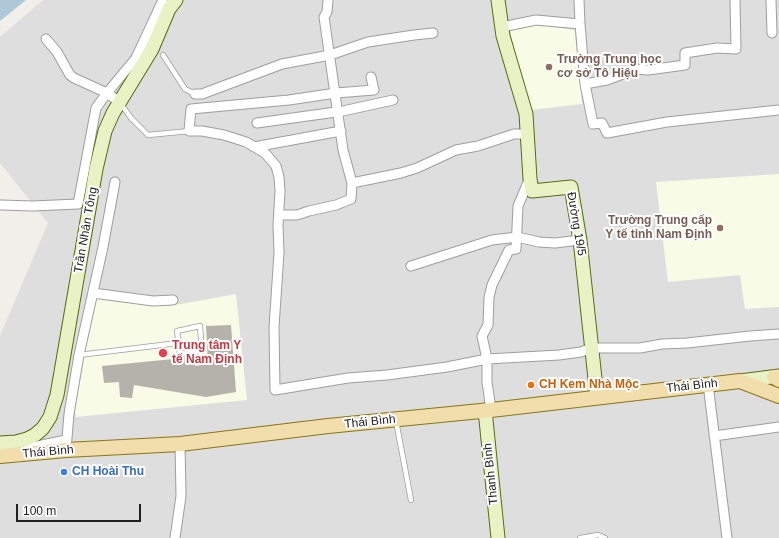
<!DOCTYPE html>
<meta charset="utf-8">
<style>
body{margin:0}
#map{position:relative;width:779px;height:538px;overflow:hidden;background:#f0efe9;font-family:Helvetica,sans-serif}
canvas{display:block}
.scale{position:absolute;left:16px;top:504px;width:125px;height:18px;box-sizing:border-box;border:2px solid #212121;border-top:0;padding-left:5px;font-size:12px;line-height:14px;white-space:nowrap;color:#212121;-webkit-text-stroke:3px #fff;paint-order:stroke}
</style>
<div id="map">
<canvas width="779" height="538"></canvas>
<div class="scale">100 m</div>
</div>
<script>
const c = document.querySelector('canvas').getContext('2d');
c.lineJoin = 'round';
function paint(path, color) {
  c.fillStyle = color;
  c.fill(path, 'evenodd');
}
function poly(rows) {
  const path = new Path2D();
  for (const r of rows) {
    path.moveTo(r[0], r[1]);
    for (let i = 2; i < r.length; i += 2) path.lineTo(r[i], r[i + 1]);
  }
  return path;
}
function stroke(path, color, width, dash) {
  c.strokeStyle = color;
  c.lineWidth = width;
  c.lineCap = dash ? 'butt' : 'round';
  c.setLineDash(dash || []);
  c.stroke(path);
}
function write(font, color, halo, rows, align = 'center') {
  c.font = font + ' Helvetica,sans-serif';
  c.lineWidth = 4;
  c.setLineDash([]);
  c.textBaseline = 'middle';
  c.strokeStyle = halo;
  c.fillStyle = color;
  for (const [text, x, y, turn = 0] of rows) {
    c.save();
    c.translate(x, y);
    c.rotate((+turn || 0) * Math.PI / 180);
    c.textAlign = isNaN(turn) ? turn : align;
    if (halo) c.strokeText(text, 0, 0);
    c.fillText(text, 0, 0);
    c.restore();
  }
}
paint(poly([
 [43,0,779,0,779,538,0,538,0,336,48,223,0,163,0,37]
]), '#dfdede');
paint(poly([
 [538,25,575,30,582,104,530,110,510,31],
 [779,174,779,307,745,309,740,275,668,282,656,182],
 [236,294,247,400,76,417,74,405,95,296,152,306,181,304]
]), '#f8fbe6');
paint(poly([
 [0,0,26,0,0,21]
]), '#afc8d8');
paint(poly([
 [231,325,236,392,206,397,134,385,132,398,120,397,119,382,104,383,102,366,194,357,195,366,208,364,206,326]
]), '#b5b1ab');
const lane = poly([
 [163,55,185,89,195,94],
 [121,104,131,118,148,135,189,131],
 [200,326,202,351,180,354,177,331,200,326],
 [79,355,178,343],
 [396,421,411,500],
 [580,538,598,535,605,538]
]);
const street = poly([
 [579,0,580,24,585,84,593,124,602,123,607,133,667,122,779,110],
 [771,0,772,33],
 [502,27,536,20,580,24],
 [46,39,57,52,70,75,74,78,107,93,121,103],
 [371,77,374,90,336,93,289,100,191,109,189,131,202,131,224,135,246,142,265,153,276,166,279,177,280,191,278,225,279,253,274,327,275,390,348,378,387,375,447,367,487,359,559,355,581,352,592,348,640,348,662,344,687,343,750,336,779,334],
 [585,84,607,80,636,69,648,70,685,65,685,53,717,48,736,49,735,0],
 [195,94,202,94,282,64,330,55,368,42,414,35,433,33],
 [257,123,343,111,393,100],
 [254,147,341,131],
 [352,183,401,173,417,168,456,150,478,146,514,134,527,134],
 [1,205,33,206,78,204,96,108,107,93,136,58,163,0],
 [279,215,297,215,309,211,336,205,351,199,352,183,343,150,324,17,327,12,328,0],
 [411,266,492,240,517,237,539,242,555,243,580,240],
 [93,293,153,301,173,300],
 [708,384,727,538],
 [491,410,487,382,487,359,482,336,488,325,489,297,492,285,509,250,516,249,518,206,529,180],
 [714,436,779,427],
 [28,448,66,440],
 [66,450,69,414,79,355,103,247,115,182],
 [175,538,181,496,180,444]
]);
const secondary = poly([
 [498,0,503,36,526,114,530,179,532,191,571,187,580,240,597,397],
 [740,381,779,376],
 [485,410,498,538],
 [0,443,16,442,27,439,35,435,43,428,50,417,57,395,96,169,105,131,113,113,152,49,169,9,176,0]
]);
const primary = poly([
 [774,377,779,380],
 [0,456,66,450,180,444,328,426,491,410,740,381,779,396]
]);
stroke(lane, '#9e9e9e', 6);
stroke(street, '#9e9e9e', 11);
stroke(secondary, '#546c13', 15);
stroke(primary, '#8a7613', 16);
stroke(lane, '#fff', 4.5);
stroke(street, '#fff', 9);
stroke(secondary, '#e8f2c4', 13);
stroke(primary, '#f1deac', 14);
for (const [x, y, r, color] of [
 [549,67,4,"#8d6e63"],
 [720,228,4,"#8d6e63"],
 [163,353,5,"#e0444e"],
 [531,385,4,"#e8710a"],
 [64,472,4,"#3f7fe0"]
]) {
  const dot = new Path2D();
  dot.arc(x, y, r, 0, 2 * Math.PI);
  c.fillStyle = color;
  c.fill(dot);
  stroke(dot, '#fff', 1.5);
}
write('bold 12px', '#785e54', '#fff', [
 ["Trường Trung học",557,60],
 ["cơ sở Tô Hiệu",557,74],
 ["Trường Trung cấp",712,221,"right"],
 ["Y tế tỉnh Nam Định",712,235,"right"]
], 'left');
write('12px', '#212121', '#fff', [
 ["Đường 19/5",576,224,80],
 ["Trần Nhân Tông",86,230,-80],
 ["Thái Bình",692,386,-6],
 ["Thái Bình",370,422,-6],
 ["Thái Bình",48,452,-5],
 ["Thanh Bình",491,474,-96]
]);
write('bold 12px', '#be3a42', '#fff', [
 ["Trung tâm Y",172,346],
 ["tế Nam Định",172,360]
], 'left');
write('bold 12px', '#c56008', '#fff', [
 ["CH Kem Nhà Mộc",539,385]
], 'left');
write('bold 12px', '#366cbe', '#fff', [
 ["CH Hoài Thu",72,472]
], 'left');
</script>
